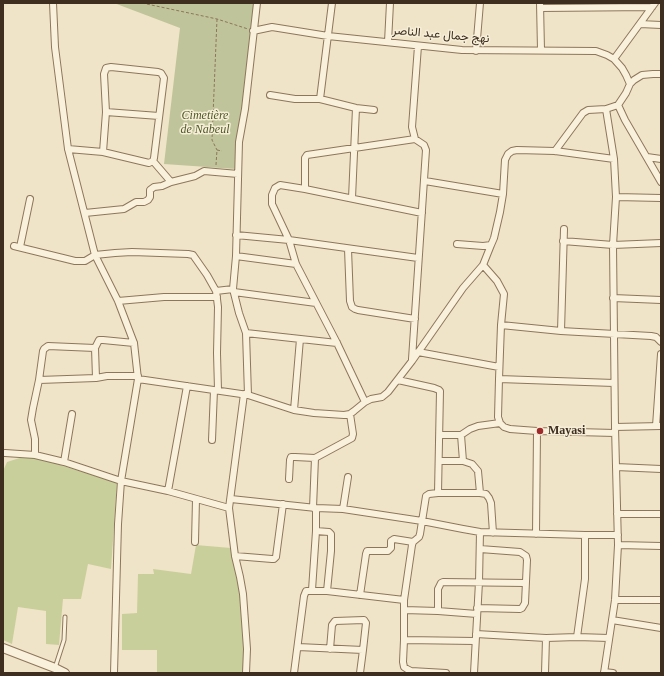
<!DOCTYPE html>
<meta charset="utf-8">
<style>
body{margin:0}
#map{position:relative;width:664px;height:676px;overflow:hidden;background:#f0e4c8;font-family:"Times New Roman",serif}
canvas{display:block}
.frame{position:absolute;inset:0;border:4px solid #3d2e20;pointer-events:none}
</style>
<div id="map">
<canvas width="664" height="676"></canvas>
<div class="frame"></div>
</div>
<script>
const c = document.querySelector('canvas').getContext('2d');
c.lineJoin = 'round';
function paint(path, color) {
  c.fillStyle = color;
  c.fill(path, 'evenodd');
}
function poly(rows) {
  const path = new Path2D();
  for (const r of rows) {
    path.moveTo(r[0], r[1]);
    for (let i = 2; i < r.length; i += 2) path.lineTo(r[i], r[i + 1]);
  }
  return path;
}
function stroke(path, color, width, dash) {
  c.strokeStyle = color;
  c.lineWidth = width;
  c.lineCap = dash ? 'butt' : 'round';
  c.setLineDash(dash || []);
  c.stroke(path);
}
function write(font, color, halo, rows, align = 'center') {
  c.font = font + ' "Times New Roman",Vazirmatn,serif';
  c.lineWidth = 3;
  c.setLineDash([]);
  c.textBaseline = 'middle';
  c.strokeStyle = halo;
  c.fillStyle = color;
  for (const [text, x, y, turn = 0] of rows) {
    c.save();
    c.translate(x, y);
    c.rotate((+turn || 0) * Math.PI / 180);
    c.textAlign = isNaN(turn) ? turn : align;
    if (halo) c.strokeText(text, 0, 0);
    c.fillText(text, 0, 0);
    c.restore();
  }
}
paint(poly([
 [29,455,117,483,111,569,88,564,81,599,63,599,59,645,46,644,46,611,18,607,12,644,3,640,3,471,7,462],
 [196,545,231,548,241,587,245,663,244,673,157,673,157,650,122,650,122,614,137,613,138,574,154,574,153,569,191,574]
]), '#c9cf9b');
paint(poly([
 [114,3,255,3,236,169,164,164,180,28]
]), '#bfc49a');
const service = poly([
 [55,668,64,640,65,617]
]);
const minor = poly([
 [53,3,55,47,68,149,95,255,118,301,134,343,138,379,121,481,118,524,114,673],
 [540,3,541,50],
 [540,8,652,7],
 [640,24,661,25],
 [253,31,272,27,328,36,462,50,596,51,607,55,614,59,622,68,626,75,630,84,626,93,618,105,606,109,588,110,583,113,555,151],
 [388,42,390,3],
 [476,51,480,3],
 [614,59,655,3],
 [630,84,634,80,642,75,653,74,661,74],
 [270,95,295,99,320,99,356,108,374,110],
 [320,99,332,3],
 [618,105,625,120,661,182],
 [106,112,159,116],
 [68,149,103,152,149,163,153,161,154,158,164,78,161,73,158,72,111,67,106,68,104,74,106,112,103,152],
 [647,157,661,159],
 [153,161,171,182],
 [425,181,503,194],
 [305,189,422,213],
 [616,197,661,198],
 [352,198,356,108],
 [85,213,124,209,136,202,144,202,148,200,150,197,150,190,154,187,162,186,171,182,195,176,204,171,238,174],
 [236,235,289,240,418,258],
 [563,241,613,245,661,243],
 [457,244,483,246,491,245,494,238,500,212,503,194,505,160,508,154,512,151,517,150,555,151,614,159],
 [14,246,75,261,85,261,95,255,115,253,132,252,188,254,193,255,207,275,216,291,218,307,217,353,218,390],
 [20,247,30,199],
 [348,249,350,301,352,307,355,309,358,310,415,319],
 [236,256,296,264],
 [483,265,497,281,504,294,501,325,499,379,498,417,500,423,504,427,510,429,537,431,615,433],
 [216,291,233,289],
 [234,292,316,303],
 [613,298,661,300],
 [118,301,164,297,217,297],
 [501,325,561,331,651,336,656,337,661,342],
 [561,331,564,229],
 [246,333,337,343],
 [95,348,96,378],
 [418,352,499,367],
 [412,359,426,150,424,145,415,139,412,127,418,46],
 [138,379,248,395,294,410,314,413,344,415,350,414,354,411,365,402,371,399,382,397,388,392,412,361,463,288,483,265,491,245],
 [499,379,614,383],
 [39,380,96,378,107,376,138,376],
 [398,380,434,388,439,390,440,391,438,493],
 [244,394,229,508,235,556,240,577,243,594,247,649,246,673],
 [248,395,246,333,239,313,233,289,236,256,239,142,245,109,257,3],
 [365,402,337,343,296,264,289,240,272,204,272,195,275,188,280,185,305,189,305,158,307,155,415,139],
 [294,410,300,339],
 [656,426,661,354],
 [615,427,661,426],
 [440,435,461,435,470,429,478,426,500,423],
 [461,435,463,461],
 [212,440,214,390],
 [5,453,35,455,64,462,121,481,168,491,229,508],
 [35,455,35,439,31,420,33,408,39,380,43,351,44,349,48,346,95,348,99,340,103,340,134,343],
 [439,461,463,461,472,464,478,471,480,493],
 [64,462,72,414],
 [616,467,661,469],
 [289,479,290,460,291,457,295,457,315,458,352,438,353,434,350,414],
 [168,491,187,386],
 [231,499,316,508,343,509,422,521,463,529,480,532,585,535,618,535],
 [313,508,315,458],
 [343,509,348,477],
 [617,514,661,514],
 [316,531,329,532,331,534,331,551,327,591],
 [536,534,537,431],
 [195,542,196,499],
 [618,545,661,546],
 [235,556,272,559,274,559,276,557,283,504],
 [312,590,316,531,316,508],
 [360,595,366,554,367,551,388,551,391,548,391,541,394,539,413,542],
 [615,600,661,600],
 [477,608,520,609,522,608,525,603,527,560,526,556,520,552,480,549],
 [404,610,438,611,477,614],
 [438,611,438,589,441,583,443,582,525,583],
 [612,620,661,628],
 [476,634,546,638,577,637,609,638],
 [577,637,585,579,585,535],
 [404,640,475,641],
 [298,647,363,650],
 [330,649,332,625,335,621,364,620,366,623,363,650,360,673],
 [604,672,613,673],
 [294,673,304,596,306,591,327,591,404,600],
 [446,673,411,671,407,669,404,667,403,662,404,640,404,600,412,545,413,542,419,537,420,534,426,496,429,494,438,493,480,493,486,494,489,498,491,503,493,533],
 [474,673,479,582,480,532],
 [545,673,546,638],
 [604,673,615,600,618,545,615,427,613,245,616,197,614,159,606,109]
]);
const tertiary = poly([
 [3,648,55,668,65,673]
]);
stroke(service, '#8d765c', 5);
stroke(minor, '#8d765c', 8);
stroke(tertiary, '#8d765c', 10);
stroke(poly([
 [142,3,217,19,248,29],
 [217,19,212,140,217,150],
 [216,165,217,150,222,151]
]), '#8d765c', 1, [3, 2]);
stroke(service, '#faf1dc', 3);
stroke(minor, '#faf1dc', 6);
stroke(tertiary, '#faf1dc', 8);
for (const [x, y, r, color] of [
 [540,431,4,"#9e2a2b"]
]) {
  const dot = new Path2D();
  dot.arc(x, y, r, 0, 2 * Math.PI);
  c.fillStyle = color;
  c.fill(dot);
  stroke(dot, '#f7eed8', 1.5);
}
write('12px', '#3d2e20', '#f7eed8', [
 ["نهج جمال عبد الناصر",441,35,5]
]);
write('italic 12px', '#4d5a26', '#f7eed8', [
 ["Cimetière",205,116],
 ["de Nabeul",205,130]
]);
write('bold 12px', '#3d2e20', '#f7eed8', [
 ["Mayasi",548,431]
], 'left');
</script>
